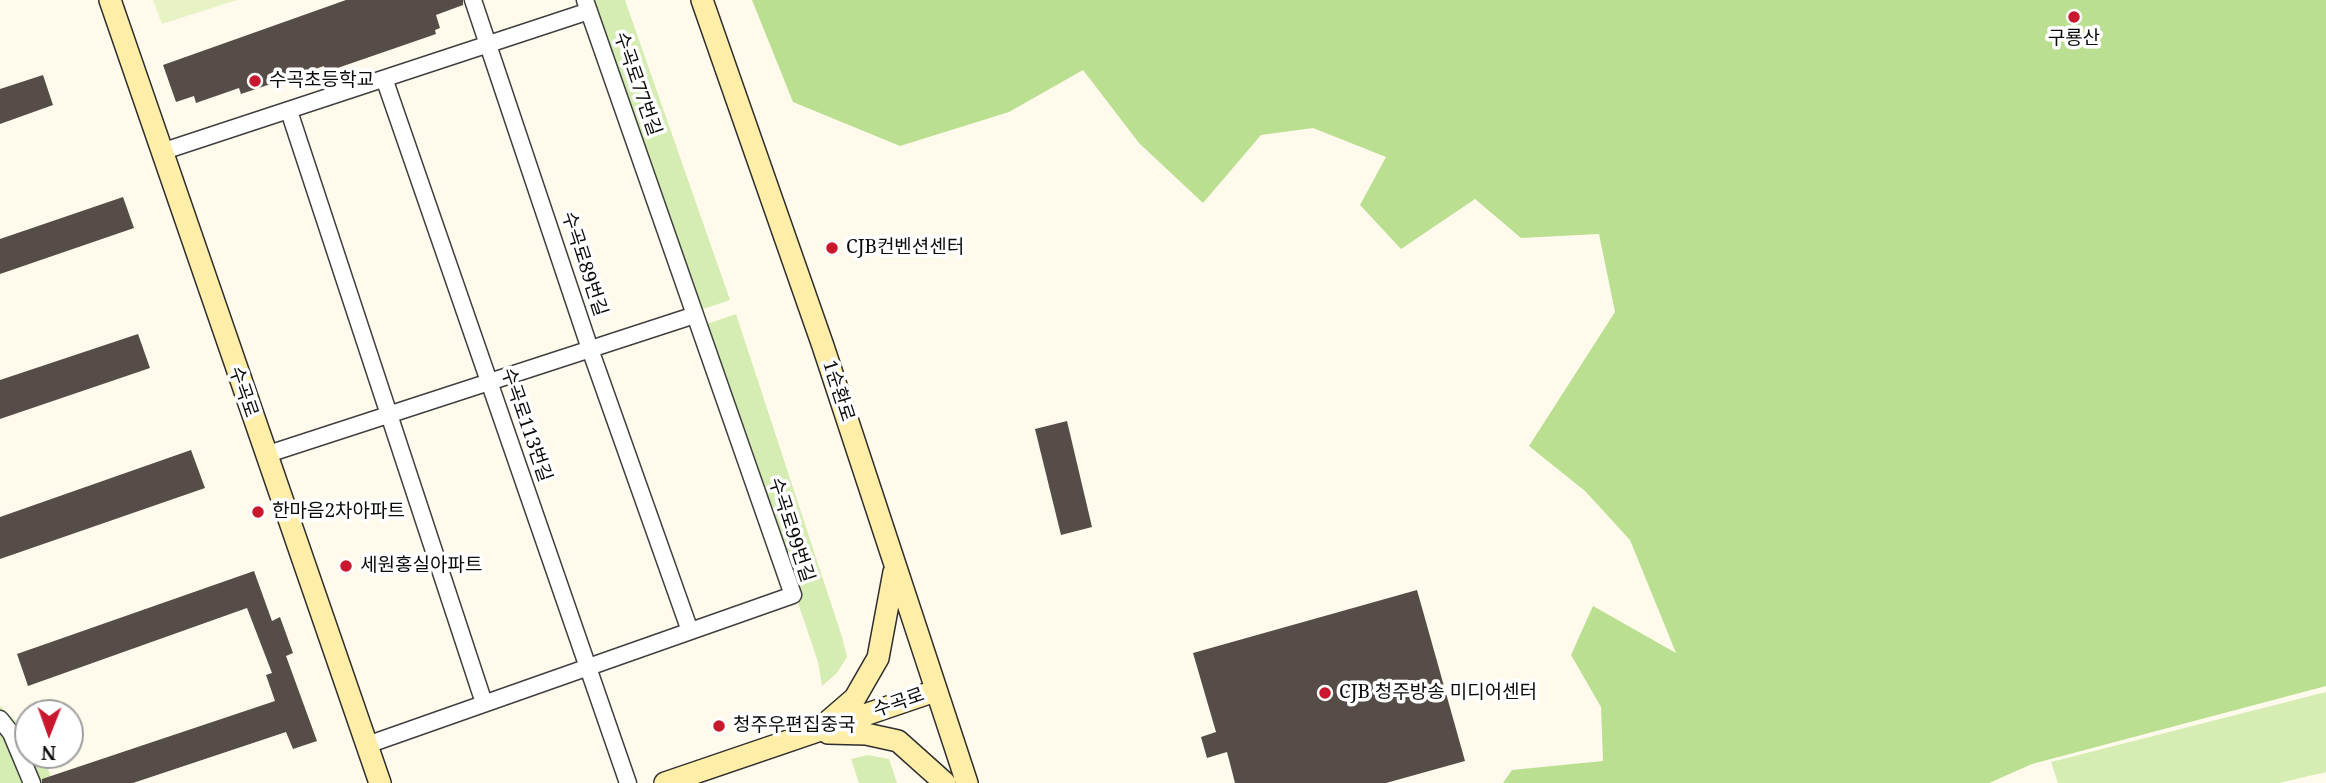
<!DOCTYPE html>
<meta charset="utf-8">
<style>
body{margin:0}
#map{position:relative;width:2326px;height:783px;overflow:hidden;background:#fffaec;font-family:"Noto Serif",serif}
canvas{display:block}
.north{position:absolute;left:14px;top:699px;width:70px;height:70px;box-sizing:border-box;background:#fff;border:2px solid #9e9e9e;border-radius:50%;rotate:181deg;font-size:19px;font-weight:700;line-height:28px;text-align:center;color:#0c0c0c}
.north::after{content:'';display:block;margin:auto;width:24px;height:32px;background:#c9182e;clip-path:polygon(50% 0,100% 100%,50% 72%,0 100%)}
</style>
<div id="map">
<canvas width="2326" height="783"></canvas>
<div class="north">N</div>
</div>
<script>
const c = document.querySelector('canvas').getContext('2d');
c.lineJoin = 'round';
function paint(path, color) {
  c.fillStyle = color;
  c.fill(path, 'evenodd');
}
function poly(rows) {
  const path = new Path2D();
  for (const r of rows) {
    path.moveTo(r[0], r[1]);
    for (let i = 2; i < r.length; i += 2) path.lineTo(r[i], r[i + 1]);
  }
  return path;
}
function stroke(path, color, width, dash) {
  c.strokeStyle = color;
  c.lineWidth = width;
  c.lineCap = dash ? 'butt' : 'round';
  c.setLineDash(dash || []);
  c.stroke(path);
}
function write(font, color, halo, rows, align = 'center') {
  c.font = font + ' "Noto Serif","Noto Sans KR",serif';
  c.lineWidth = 7;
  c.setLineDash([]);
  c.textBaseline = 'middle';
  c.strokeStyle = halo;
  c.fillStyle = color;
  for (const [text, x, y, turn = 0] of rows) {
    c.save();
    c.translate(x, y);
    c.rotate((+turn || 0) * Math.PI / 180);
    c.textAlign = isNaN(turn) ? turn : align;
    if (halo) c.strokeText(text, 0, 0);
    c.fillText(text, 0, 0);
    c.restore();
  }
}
paint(poly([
 [592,0,625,0,730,300,700,310],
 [736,314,842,637,847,657,837,673,822,686,818,662,704,325],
 [2326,692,2326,772,2279,783,2058,783,2051,762],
 [0,706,28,732,28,755,43,755,53,783,0,783],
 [868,755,889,759,897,783,859,783,851,759]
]), '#d5edb2');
paint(poly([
 [752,0,2326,0,2326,686,2032,764,1989,783,1503,783,1512,770,1603,761,1601,707,1571,655,1593,606,1676,653,1630,540,1585,491,1529,446,1615,312,1599,234,1521,238,1475,199,1401,249,1360,205,1386,157,1313,128,1261,135,1203,203,1139,143,1083,70,1009,112,900,146,793,102]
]), '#badf90');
paint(poly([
 [153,0,237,0,162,24]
]), '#e7f3c5');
paint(poly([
 [346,0,463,0,463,5,436,15,440,28,435,30,436,34,326,72,324,66,241,94,239,88,196,103,194,96,176,102,163,65],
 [43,75,53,105,0,124,0,89],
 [123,197,134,228,0,274,0,239],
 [138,334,150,368,0,419,0,380],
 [1067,421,1092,527,1061,535,1035,429],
 [191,450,205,488,0,559,0,517],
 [254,571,272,621,280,617,293,653,286,656,317,741,293,749,286,732,133,783,42,783,42,779,275,701,266,675,272,673,247,608,28,686,17,654],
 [1417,590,1465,761,1386,783,1235,783,1227,752,1207,758,1201,737,1216,732,1193,653]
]), '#564c48');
const street = poly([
 [473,0,590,349,690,631],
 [385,81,628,783],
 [289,111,484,703],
 [161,152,589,11],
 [265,455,695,315],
 [0,719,11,733,32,783],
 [367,745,793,595,585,0]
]);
const secondary = poly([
 [110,0,380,783],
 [702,0,823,346,967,783],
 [825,724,855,698,878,658,894,572],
 [828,733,866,734,898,741,945,783],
 [665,783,935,691]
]);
stroke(street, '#3f3f3f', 19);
stroke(secondary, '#2e2e2e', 24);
stroke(street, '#fff', 16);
stroke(secondary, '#ffeea7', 21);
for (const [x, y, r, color] of [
 [2074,17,7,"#c9182e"],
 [255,81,7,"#c9182e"],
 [832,248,7,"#c9182e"],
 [258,512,7,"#c9182e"],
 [346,566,7,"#c9182e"],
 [1325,693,7,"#c9182e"],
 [719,726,7,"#c9182e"]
]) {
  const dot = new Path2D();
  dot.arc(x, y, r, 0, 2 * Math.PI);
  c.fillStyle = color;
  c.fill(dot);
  stroke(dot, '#fff', 2.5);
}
write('19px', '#0c0c0c', '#fff', [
 ["구룡산",2074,39,"center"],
 ["수곡초등학교",269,81],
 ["CJB컨벤션센터",846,248],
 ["한마음2차아파트",272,512],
 ["세원홍실아파트",360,566],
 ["CJB 청주방송 미디어센터",1339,693],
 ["청주우편집중국",733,726]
], 'left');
write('19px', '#0c0c0c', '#fff', [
 ["수곡로77번길",637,84,71],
 ["수곡로89번길",584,264,72],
 ["1순환로",838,391,72],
 ["수곡로",243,392,71],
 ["수곡로113번길",526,425,71],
 ["수곡로99번길",791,530,72],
 ["수곡로",899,703,-19]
]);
</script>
